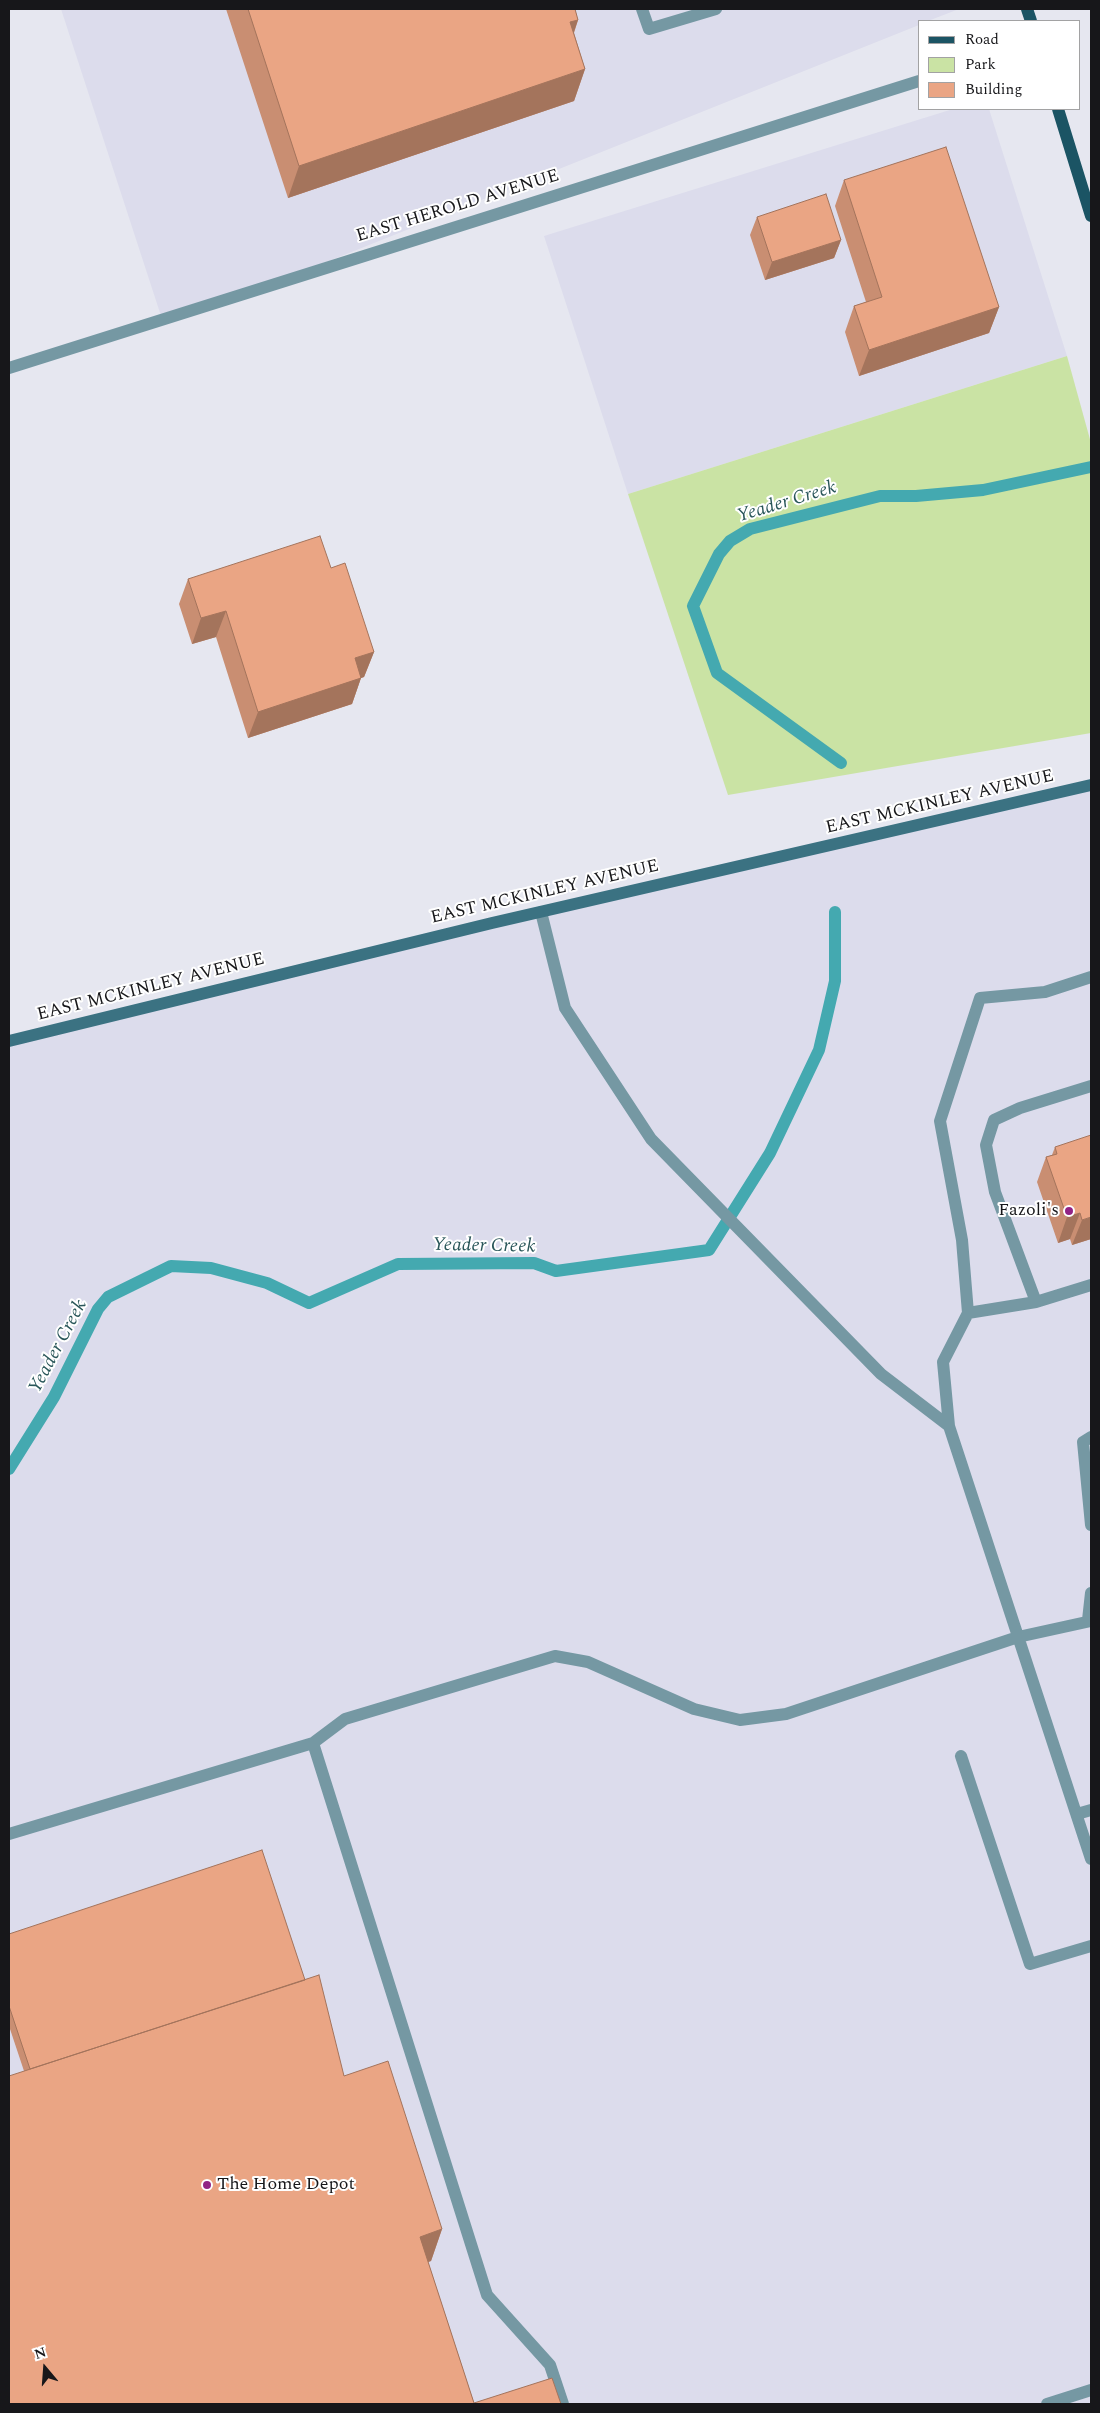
<!DOCTYPE html>
<style>
body{margin:0}
#map{position:relative;width:1100px;height:2413px;overflow:hidden;background:#e6e7f0;font-family:Spectral,serif}
canvas{display:block}
.frame{position:absolute;inset:0;border:10px solid #17171a;pointer-events:none}
.legend{position:absolute;left:918px;top:20px;width:162px;height:90px;box-sizing:border-box;background:#fff;border:1px solid #a2a2a3;margin:0;padding:6px 9px;list-style:none;font-size:15px;color:#17171a}
.legend li{display:flex;align-items:center;gap:10px;height:25px}
.legend b{width:25px;border:1px solid #a2a2a3}
.north{position:absolute;left:20px;top:2343px;width:50px;height:50px;-webkit-text-stroke:4px #fff;paint-order:stroke;rotate:342deg;font-size:14px;font-weight:700;line-height:20px;text-align:center;color:#17171a}
.north::after{content:'';display:block;margin:auto;width:18px;height:22px;background:#17171a;clip-path:polygon(50% 0,100% 100%,50% 72%,0 100%)}
</style>
<div id="map">
<canvas width="1100" height="2413"></canvas>
<div class="frame"></div>
<ul class="legend">
<li><b style="height:6px;background:#1b5464"></b>Road</li>
<li><b style="height:14px;background:#cae3a4"></b>Park</li>
<li><b style="height:14px;background:#eaa584"></b>Building</li>
</ul>
<div class="north">N</div>
</div>
<script>
const c = document.querySelector('canvas').getContext('2d');
c.lineJoin = 'round';
function paint(path, color) {
  c.fillStyle = color;
  c.fill(path, 'evenodd');
}
function poly(rows) {
  const path = new Path2D();
  for (const r of rows) {
    path.moveTo(r[0], r[1]);
    for (let i = 2; i < r.length; i += 2) path.lineTo(r[i], r[i + 1]);
  }
  return path;
}
function stroke(path, color, width, dash) {
  c.strokeStyle = color;
  c.lineWidth = width;
  c.lineCap = dash ? 'butt' : 'round';
  c.setLineDash(dash || []);
  c.stroke(path);
}
function write(font, color, halo, rows, align = 'center') {
  c.font = font + ' Spectral,serif';
  c.lineWidth = 4;
  c.setLineDash([]);
  c.textBaseline = 'middle';
  c.strokeStyle = halo;
  c.fillStyle = color;
  for (const [text, x, y, turn = 0] of rows) {
    c.save();
    c.translate(x, y);
    c.rotate((+turn || 0) * Math.PI / 180);
    c.textAlign = isNaN(turn) ? turn : align;
    if (halo) c.strokeText(text, 0, 0);
    c.fillText(text, 0, 0);
    c.restore();
  }
}
paint(poly([
 [61,9,959,9,928,21,919,21,919,25,269,285,162,319],
 [953,109,989,109,1067,356,628,494,544,236],
 [1091,785,1091,2404,9,2404,9,1041]
]), '#dcdcec');
paint(poly([
 [1067,356,1091,443,1091,733,728,795,628,494]
]), '#cae3a4');
stroke(poly([
 [841,763,717,673,693,606,719,554,730,541,750,529,880,496,916,496,983,490,1091,467],
 [9,1469,54,1397,98,1309,108,1297,171,1266,211,1268,267,1283,309,1303,398,1264,534,1263,556,1271,709,1250,770,1153,819,1050,835,981,835,912]
]), '#44a9b0', 12);
stroke(poly([
 [642,9,649,29,716,9],
 [541,912,565,1008,651,1139,881,1374,949,1426],
 [1091,977,1045,992,980,998,940,1121,962,1240,968,1313,943,1362,949,1426,1091,1859],
 [1036,1302,995,1192,986,1145,994,1120,1020,1108,1091,1086],
 [968,1313,1036,1302,1091,1285],
 [1091,1437,1083,1442,1091,1525],
 [1088,1620,1091,1593],
 [961,1756,1030,1964,1091,1946],
 [1077,1814,1091,1810],
 [9,1834,313,1743],
 [563,2404,550,2365,487,2295,313,1743,345,1719,555,1656,588,1662,694,1709,740,1720,786,1714,1018,1637,1091,1621],
 [1047,2404,1091,2390]
]), '#7598a3', 12);
stroke(poly([
 [9,368,919,81]
]), '#7598a3', 12);
stroke(poly([
 [9,1041,492,923,1091,785]
]), '#3b7282', 12);
stroke(poly([
 [1027,9,1031,21],
 [1058,109,1091,216]
]), '#1b5464', 12);
paint(poly([
 [226,9,575,9,578,20,574,33,585,69,574,101,288,198],
 [844,180,999,307,989,333,859,376,845,332,854,306,866,302,835,206],
 [757,217,841,240,834,258,765,280,750,235],
 [331,568,374,652,364,677,361,678,352,704,248,738,216,637,192,644,179,604,188,579],
 [1055,1147,1091,1239,1072,1245,1070,1239,1058,1243,1037,1182,1046,1157,1052,1155],
 [9,1934,305,1980,344,2076,442,2229,431,2261,428,2262,474,2403,561,2404,9,2404,24,2071,9,2026]
]), '#c98e72');
paint(poly([
 [578,20,567,52,570,22],
 [585,69,574,101,288,198,299,166],
 [841,240,834,258,765,280,772,262],
 [999,307,989,333,859,376,869,350],
 [226,611,216,637,192,644,201,618],
 [374,652,364,677,361,678,352,704,248,738,258,712,355,658],
 [1080,1213,1070,1239,1058,1243,1067,1217],
 [1091,1217,1091,1239,1072,1245,1082,1220],
 [442,2229,431,2261,408,2269,420,2237]
]), '#a4745c');
const building = poly([
 [248,9,575,9,578,20,570,22,585,69,299,166,248,9],
 [946,147,999,307,869,350,854,306,882,297,844,180,946,147],
 [826,194,841,240,772,262,757,217,826,194],
 [320,536,331,568,345,563,374,652,355,658,361,678,258,712,226,611,201,618,188,579,320,536],
 [1091,1135,1091,1217,1082,1220,1080,1213,1067,1217,1046,1157,1057,1154,1055,1147,1091,1135],
 [262,1850,305,1980,30,2069,9,2006,9,1934,262,1850],
 [319,1975,344,2076,388,2061,442,2229,420,2237,474,2403,552,2378,561,2404,9,2404,9,2076,319,1975]
]);
paint(building, '#eaa584');
stroke(building, '#a4745c', 1);
for (const [x, y, r, color] of [
 [1069,1211,5,"#912385"],
 [207,2185,5,"#912385"]
]) {
  const dot = new Path2D();
  dot.arc(x, y, r, 0, 2 * Math.PI);
  c.fillStyle = color;
  c.fill(dot);
  stroke(dot, '#fff', 2);
}
write('18px', '#17171a', '#fff', [
 ["EAST HEROLD AVENUE",458,207,-17],
 ["EAST MCKINLEY AVENUE",940,803,-13],
 ["EAST MCKINLEY AVENUE",545,893,-13],
 ["EAST MCKINLEY AVENUE",151,988,-14]
]);
write('18px', '#17171a', '#fff', [
 ["Fazoli's",1059,1211],
 ["The Home Depot",217,2185,"left"]
], 'right');
write('italic 19px', '#295659', '#fff', [
 ["Yeader Creek",787,503,-17],
 ["Yeader Creek",484,1247,1],
 ["Yeader Creek",59,1347,-62]
]);
</script>
